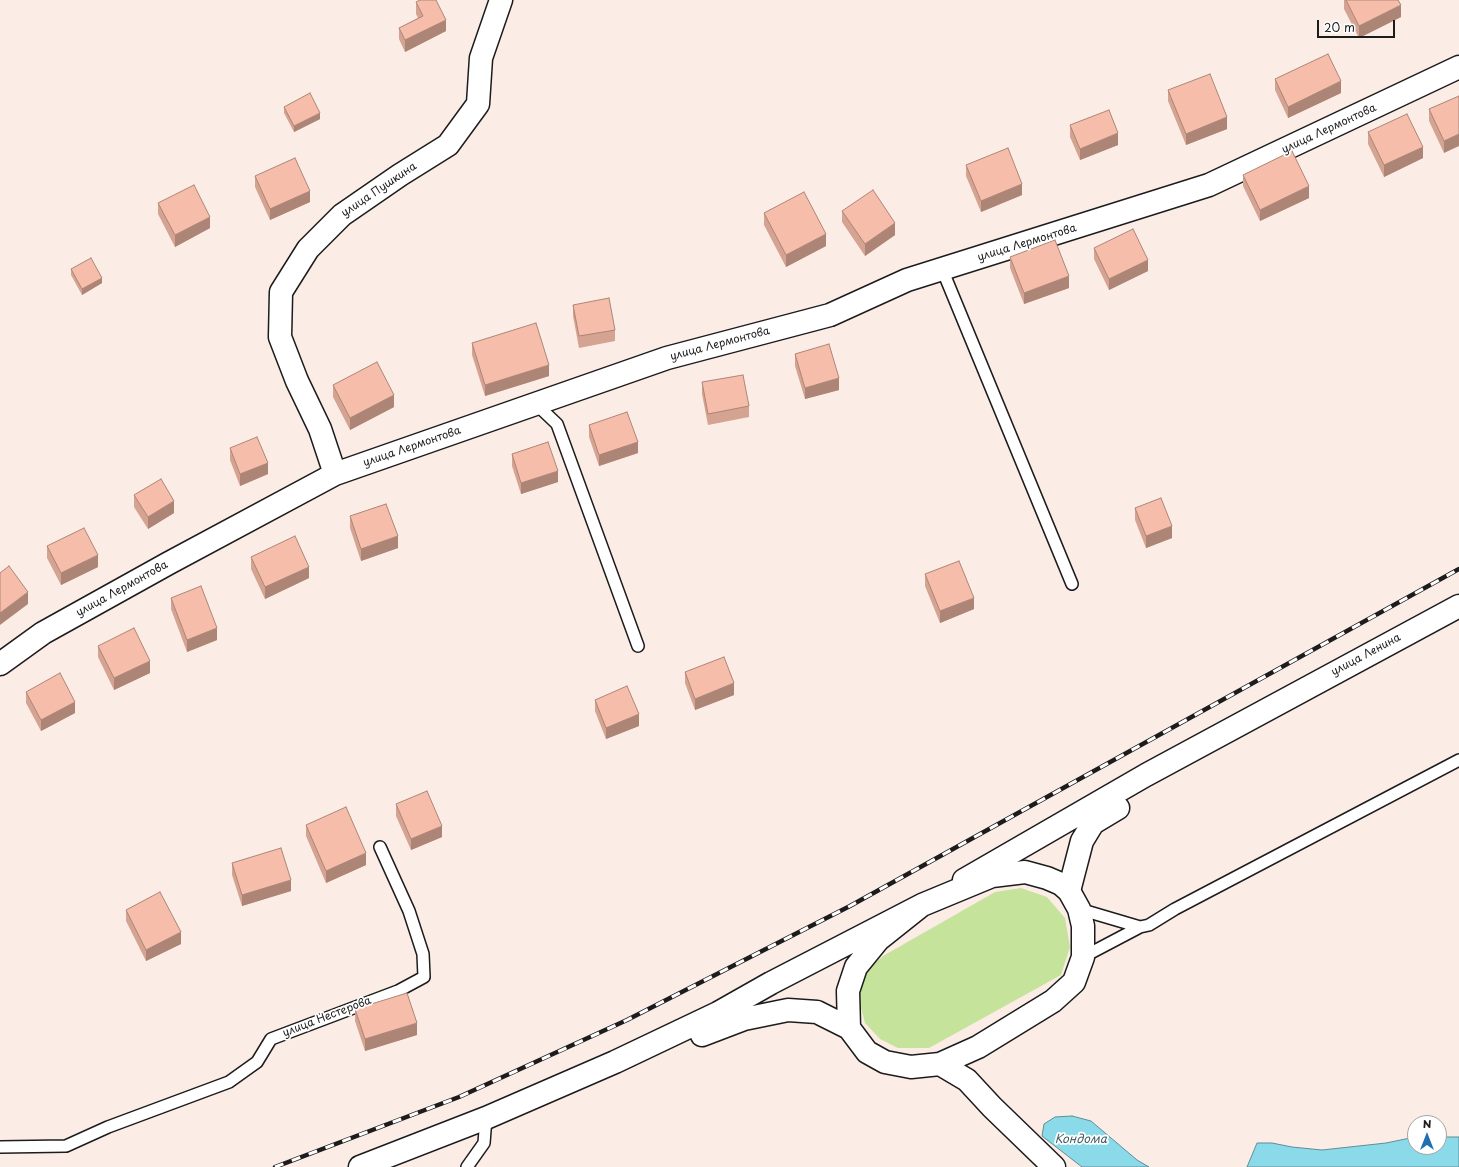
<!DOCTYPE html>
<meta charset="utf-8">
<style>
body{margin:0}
#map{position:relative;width:1459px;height:1167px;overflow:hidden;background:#fcece6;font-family:"Playpen Sans",sans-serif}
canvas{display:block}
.north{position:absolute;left:1407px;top:1115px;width:40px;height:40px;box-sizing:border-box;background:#fff;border:1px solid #a4a4a4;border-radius:50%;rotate:0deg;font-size:11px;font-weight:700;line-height:16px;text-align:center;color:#1c1c1c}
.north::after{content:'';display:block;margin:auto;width:14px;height:18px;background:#1f6fb2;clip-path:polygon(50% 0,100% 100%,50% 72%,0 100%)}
.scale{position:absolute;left:1317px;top:20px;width:78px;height:18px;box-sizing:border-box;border:2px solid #1c1c1c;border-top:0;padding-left:5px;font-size:12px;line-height:14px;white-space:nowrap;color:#1c1c1c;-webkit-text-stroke:3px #fff;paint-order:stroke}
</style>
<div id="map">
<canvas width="1459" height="1167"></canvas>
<div class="north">N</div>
<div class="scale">20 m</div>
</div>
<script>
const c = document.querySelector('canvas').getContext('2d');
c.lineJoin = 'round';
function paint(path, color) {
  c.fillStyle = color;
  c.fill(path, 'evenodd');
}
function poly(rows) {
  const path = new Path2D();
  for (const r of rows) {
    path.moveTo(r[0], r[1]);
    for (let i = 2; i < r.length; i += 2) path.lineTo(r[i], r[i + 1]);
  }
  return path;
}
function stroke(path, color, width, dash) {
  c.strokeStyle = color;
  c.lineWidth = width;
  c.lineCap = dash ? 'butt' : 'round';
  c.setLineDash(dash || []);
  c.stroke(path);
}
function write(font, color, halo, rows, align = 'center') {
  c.font = font + ' "Playpen Sans",sans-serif';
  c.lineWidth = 3.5;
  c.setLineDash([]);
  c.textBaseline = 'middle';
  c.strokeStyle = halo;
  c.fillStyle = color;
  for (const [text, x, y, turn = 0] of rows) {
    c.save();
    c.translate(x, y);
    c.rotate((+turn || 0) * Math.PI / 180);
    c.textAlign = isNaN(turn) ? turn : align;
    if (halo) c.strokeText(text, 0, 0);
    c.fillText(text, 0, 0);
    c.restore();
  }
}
paint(poly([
 [1021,888,1047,897,1065,918,1070,947,1061,975,929,1048,898,1048,880,1039,865,1023,860,1004,859,984,868,969,883,956,995,892]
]), '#c6e39b');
const water = poly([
 [1072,1116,1091,1121,1137,1160,1149,1167,1082,1167,1042,1136,1044,1124,1055,1117,1072,1116],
 [1415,1137,1415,1147,1439,1147,1439,1137,1459,1137,1459,1167,1247,1167,1257,1143,1272,1143,1292,1147,1322,1150,1386,1143,1415,1137]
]);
paint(water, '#8bdae9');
stroke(water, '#5f8e97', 1);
const lane = poly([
 [942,269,1072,584],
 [536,404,557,424,638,646],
 [1079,909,1140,927],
 [1083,957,1140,927,1149,925,1175,909,1459,760],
 [0,1147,66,1146,108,1127,229,1082,257,1062,271,1039,398,991,424,977,423,954,409,911,380,847],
 [467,1167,484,1143,486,1118]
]);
const street = poly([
 [335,474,320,429,297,381,280,337,281,292,308,249,342,215,400,175,448,145,478,104,481,58,501,0],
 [0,664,43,633,169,563,335,474,667,358,830,315,907,280,1209,185,1459,67]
]);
const secondary = poly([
 [964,880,1146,775,1459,606],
 [1069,891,1082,841,1093,823,1118,808]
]);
const primary = poly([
 [702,1035,744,1019,788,1010,817,1012,849,1028],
 [940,1064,967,1080,992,1107,1054,1167],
 [360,1167,486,1118,615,1062,718,1013,771,983,922,905,992,876,1025,872,1047,878,1061,884,1069,891,1079,909,1083,926,1083,957,1074,982,1053,1001,978,1047,940,1064,911,1067,885,1062,867,1052,849,1028,848,991,856,967,878,940,922,905]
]);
stroke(lane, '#1c1c1c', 14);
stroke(street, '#1c1c1c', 25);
stroke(secondary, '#1c1c1c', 25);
stroke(primary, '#1c1c1c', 25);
stroke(lane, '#fff', 11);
stroke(street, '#fff', 22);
stroke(secondary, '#fff', 22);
stroke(primary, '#fff', 22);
const rail = poly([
 [275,1167,459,1097,627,1020,850,906,1459,569]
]);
stroke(rail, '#1c1c1c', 4.5);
stroke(rail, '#fff', 3, [9]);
paint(poly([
 [1344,0,1398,0,1401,17,1359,38,1344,9],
 [416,2,446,31,405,52,399,39,399,28,418,18,416,14],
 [1275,79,1341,93,1288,118,1275,90],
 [1168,90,1227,129,1186,145,1168,101],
 [1459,96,1444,153,1429,121,1429,109],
 [284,107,320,119,294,132,284,113],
 [1070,125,1118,145,1080,160,1070,137],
 [1368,132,1423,158,1384,177,1368,144],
 [966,165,1022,195,981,212,966,176],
 [1243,175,1309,198,1260,221,1243,186],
 [255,176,310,202,270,220,255,187],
 [158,203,210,228,175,247,158,214],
 [842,211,895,235,865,256,842,222],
 [764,213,826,246,786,267,764,225],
 [1094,248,1148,271,1109,290,1094,259],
 [1010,257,1069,288,1024,304,1010,268],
 [71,269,102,283,82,295,71,275],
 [573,305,615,330,615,341,579,348,573,316],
 [472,343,549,376,485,396,472,355],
 [795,354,839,390,805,399,795,366],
 [702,382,749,406,749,417,708,425,702,394],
 [333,385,394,407,350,430,333,397],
 [589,425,638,453,599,466,589,437],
 [230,448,268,474,240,486,230,460],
 [512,454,558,482,521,494,512,466],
 [134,495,174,513,148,529,134,507],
 [1135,508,1172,538,1146,548,1135,520],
 [350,516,398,548,361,561,350,528],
 [47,546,98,567,61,585,47,558],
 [251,557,309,578,265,599,251,569],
 [925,574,974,609,940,623,925,586],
 [171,598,217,640,187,652,171,609],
 [98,646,150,673,114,690,98,657],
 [685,672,734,695,695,710,685,683],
 [26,692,75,713,41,731,26,703],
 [595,700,639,726,606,739,595,711],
 [396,804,442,837,411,850,396,816],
 [306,825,366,865,326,883,306,836],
 [232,863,291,891,242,906,232,875],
 [126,910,181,944,146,961,126,921],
 [355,1009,417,1035,365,1051,355,1021]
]), '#d4a392');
paint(poly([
 [1401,5,1401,17,1359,38,1359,26],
 [446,20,446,31,405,52,405,40],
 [1341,81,1341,93,1288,118,1288,107],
 [320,113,320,119,294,132,294,126],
 [1227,117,1227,129,1186,145,1186,134],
 [1118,133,1118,145,1080,160,1080,149],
 [1459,134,1459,146,1444,153,1444,141],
 [1423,147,1423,158,1384,177,1384,165],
 [1022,184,1022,195,981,212,981,201],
 [1309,186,1309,198,1260,221,1260,210],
 [310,191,310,202,270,220,270,209],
 [210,217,210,228,175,247,175,235],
 [895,223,895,235,865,256,865,244],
 [826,234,826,246,786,267,786,255],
 [1148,260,1148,271,1109,290,1109,279],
 [1069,276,1069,288,1024,304,1024,293],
 [102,278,102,283,82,295,82,289],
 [549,365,549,376,485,396,485,385],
 [839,378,839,390,805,399,805,388],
 [394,395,394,407,350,430,350,418],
 [638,442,638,453,599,466,599,455],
 [268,463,268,474,240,486,240,474],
 [558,471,558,482,521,494,521,483],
 [174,501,174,513,148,529,148,517],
 [1172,526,1172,538,1146,548,1146,536],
 [398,536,398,548,361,561,361,549],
 [98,555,98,567,61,585,61,573],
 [309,567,309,578,265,599,265,587],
 [28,592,28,604,0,625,0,613],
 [974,598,974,609,940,623,940,611],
 [217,628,217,640,187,652,187,640],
 [150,661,150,673,114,690,114,678],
 [734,683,734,695,695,710,695,699],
 [75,702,75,713,41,731,41,720],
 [639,714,639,726,606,739,606,728],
 [442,826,442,837,411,850,411,839],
 [366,853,366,865,326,883,326,871],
 [291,880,291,891,242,906,242,895],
 [181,932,181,944,146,961,146,950],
 [417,1023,417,1035,365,1051,365,1039]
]), '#ac8577');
const building = poly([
 [420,0,436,0,446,20,405,40,399,28,423,16,416,2,420,0],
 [1346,0,1398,0,1401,5,1359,26,1346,0],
 [1328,54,1341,81,1288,107,1275,79,1328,54],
 [1210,74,1227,117,1186,134,1168,90,1210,74],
 [310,93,320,113,294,126,284,107,310,93],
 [1459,96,1459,134,1444,141,1429,109,1459,96],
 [1109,110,1118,133,1080,149,1070,125,1109,110],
 [1407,114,1423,147,1384,165,1368,132,1407,114],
 [1008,148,1022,184,981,201,966,165,1008,148],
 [1292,151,1309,186,1260,210,1243,175,1292,151],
 [295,158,310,191,270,209,255,176,295,158],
 [194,185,210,217,175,235,158,203,194,185],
 [873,190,895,223,865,244,842,211,873,190],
 [804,192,826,234,786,255,764,213,804,192],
 [1133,229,1148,260,1109,279,1094,248,1133,229],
 [1055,240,1069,276,1024,293,1010,257,1055,240],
 [91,258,102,278,82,289,71,269,91,258],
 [609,298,615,330,579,336,573,305,609,298],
 [536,323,549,365,485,385,472,343,536,323],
 [829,344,839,378,805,388,795,354,829,344],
 [377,362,394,395,350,418,333,385,377,362],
 [743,375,749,406,708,414,702,382,743,375],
 [627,412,638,442,599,455,589,425,627,412],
 [257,437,268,463,240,474,230,448,257,437],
 [548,442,558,471,521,483,512,454,548,442],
 [161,479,174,501,148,517,134,495,161,479],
 [1161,498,1172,526,1146,536,1135,508,1161,498],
 [386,504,398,536,361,549,350,516,386,504],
 [84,528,98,555,61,573,47,546,84,528],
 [295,536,309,567,265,587,251,557,295,536],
 [959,561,974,598,940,611,925,574,959,561],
 [9,566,28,592,0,613,0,573,9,566],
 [201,586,217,628,187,640,171,598,201,586],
 [134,628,150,661,114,678,98,646,134,628],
 [724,657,734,683,695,699,685,672,724,657],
 [60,673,75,702,41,720,26,692,60,673],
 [627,686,639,714,606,728,595,700,627,686],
 [427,791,442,826,411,839,396,804,427,791],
 [346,807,366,853,326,871,306,825,346,807],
 [281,848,291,880,242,895,232,863,281,848],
 [160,892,181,932,146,950,126,910,160,892],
 [407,993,417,1023,365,1039,355,1009,407,993]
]);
paint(building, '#f6beaa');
stroke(building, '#ac8577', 1);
write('11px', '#1c1c1c', '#fff', [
 ["улица Лермонтова",1329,129,-25],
 ["улица Пушкина",379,190,-34],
 ["улица Лермонтова",1027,243,-17],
 ["улица Лермонтова",720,344,-15],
 ["улица Лермонтова",412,447,-19],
 ["улица Лермонтова",122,589,-29],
 ["улица Ленина",1366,655,-28],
 ["улица Нестерова",327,1017,-21]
]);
write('italic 12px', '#435e64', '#fff', [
 ["Кондома",1081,1140]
]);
</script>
